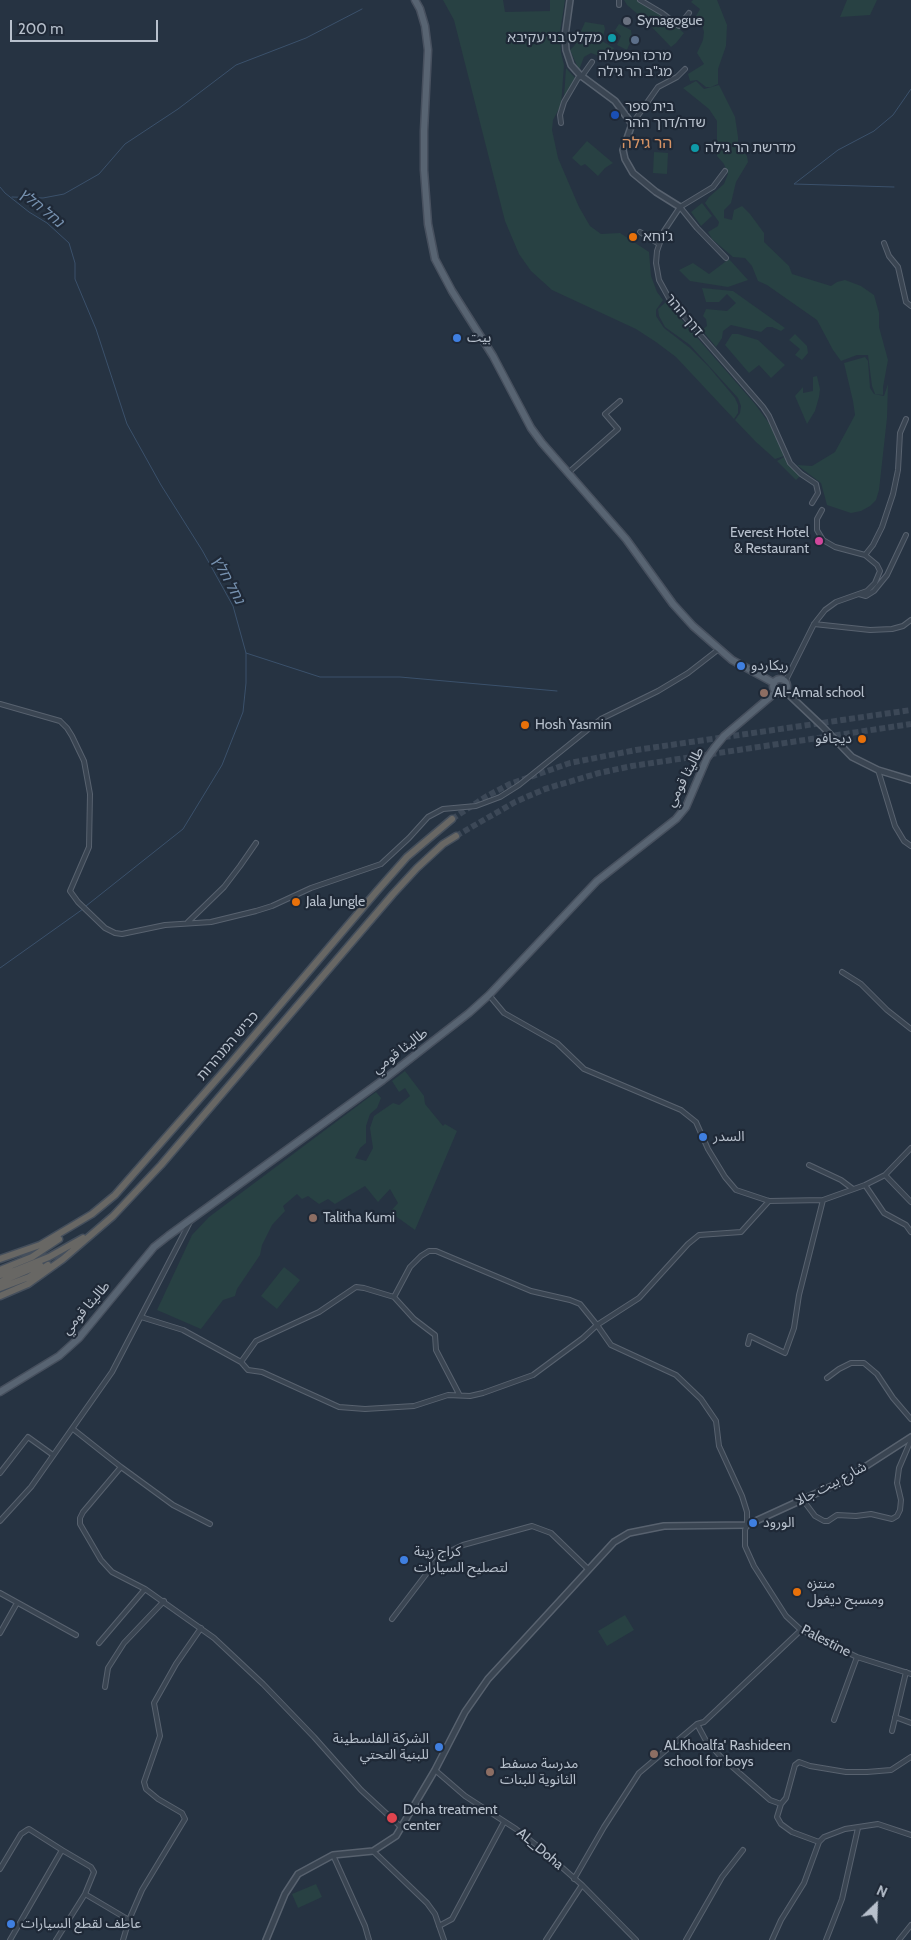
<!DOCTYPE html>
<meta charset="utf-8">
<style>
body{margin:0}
#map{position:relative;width:911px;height:1940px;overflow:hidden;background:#263342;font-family:Cabin,sans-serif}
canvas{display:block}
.north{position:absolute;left:851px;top:1880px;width:50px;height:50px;-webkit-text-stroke:4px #1f2937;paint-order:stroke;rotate:24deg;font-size:14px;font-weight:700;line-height:20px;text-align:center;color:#b7c0cc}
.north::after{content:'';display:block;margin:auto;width:18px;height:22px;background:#b7c0cc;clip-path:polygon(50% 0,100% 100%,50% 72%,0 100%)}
.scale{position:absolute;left:10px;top:20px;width:148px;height:22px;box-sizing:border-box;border:2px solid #b7c0cc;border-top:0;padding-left:6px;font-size:15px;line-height:18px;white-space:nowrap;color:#b7c0cc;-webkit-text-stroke:4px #1f2937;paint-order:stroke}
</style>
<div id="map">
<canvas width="911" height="1940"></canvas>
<div class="north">N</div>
<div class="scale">200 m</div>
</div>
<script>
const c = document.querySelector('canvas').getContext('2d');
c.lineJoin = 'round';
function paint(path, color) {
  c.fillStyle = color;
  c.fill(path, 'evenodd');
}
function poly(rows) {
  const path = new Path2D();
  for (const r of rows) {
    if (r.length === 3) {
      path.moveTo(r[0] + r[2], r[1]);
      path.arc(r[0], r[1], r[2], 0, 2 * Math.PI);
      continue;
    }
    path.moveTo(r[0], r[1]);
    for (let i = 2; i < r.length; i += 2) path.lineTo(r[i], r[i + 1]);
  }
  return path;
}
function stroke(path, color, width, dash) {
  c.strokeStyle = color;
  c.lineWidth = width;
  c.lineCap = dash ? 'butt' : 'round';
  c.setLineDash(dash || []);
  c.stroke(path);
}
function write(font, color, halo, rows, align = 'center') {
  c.font = font + ' Cabin,"Noto Sans Arabic","Noto Sans Hebrew",sans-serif';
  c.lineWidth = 4.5;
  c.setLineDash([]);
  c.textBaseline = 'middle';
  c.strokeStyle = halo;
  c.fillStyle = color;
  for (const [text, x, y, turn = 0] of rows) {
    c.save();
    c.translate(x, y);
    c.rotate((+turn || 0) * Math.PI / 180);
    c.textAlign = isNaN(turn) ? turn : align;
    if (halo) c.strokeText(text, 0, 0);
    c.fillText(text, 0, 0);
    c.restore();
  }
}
paint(poly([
 [443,0,503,0,505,12,550,11,550,0,565,0,560,32,561,53,564,65,561,105,553,120,552,130,558,158,579,207,590,226,601,234,620,233,649,252,651,276,657,292,663,300,656,310,656,316,664,328,690,348,709,367,735,398,738,405,738,413,734,419,676,357,656,342,636,329,552,290,531,271,519,254,505,221,454,20],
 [624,0,637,0,666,18,684,33,676,43,671,47,647,22,627,5],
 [693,0,717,0,727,25,726,46,718,69,718,84,711,87,706,87,697,80,690,81,688,74,704,64,697,53,703,40,704,32,702,24,696,16,700,9,691,2],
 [847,0,877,0,870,15,840,17],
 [585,22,604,25,605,29,602,41,614,48,607,59,591,53,584,57,579,70,570,50,575,45],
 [619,24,631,30,632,38,627,50,617,45,621,36,615,30],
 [566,68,577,80,564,102,564,98],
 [696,81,704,89,719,85,735,117,738,137,738,146,747,156,748,162,736,182,731,203,724,210,724,218,732,220,734,210,742,206,750,214,764,233,764,242,789,266,792,274,831,286,837,282,845,280,861,286,874,295,879,313,879,327,888,360,883,387,883,395,875,394,872,386,868,355,857,355,841,361,833,350,817,320,767,285,758,281,752,266,745,258,733,257,712,239,708,232,718,226,719,222,705,203,709,197,724,184,728,174,724,164,717,156,717,121,709,109,683,88],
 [587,141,613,163,605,168,598,176,585,164,581,166,572,158],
 [654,152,668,153,667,174,653,173],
 [702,203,712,216,701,226,691,212],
 [729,259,748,280,728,287,690,281,679,270,693,263,709,274],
 [702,288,733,291,785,328,781,331,772,327,767,327,761,332,731,325,723,331,722,338,716,347,702,330,707,326,706,319,703,316,706,309,727,311,736,303,727,294,719,302,706,302],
 [666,302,755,404,774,430,784,456,775,459,756,442,735,420,740,413,741,406,738,398,690,345,665,327,659,316,658,309],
 [732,334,738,334,758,340,785,365,771,378,759,365,749,373,725,345],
 [795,334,807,346,808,353,802,360,795,355,800,349,789,340],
 [865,357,868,361,870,388,874,394,884,396,888,384,887,418,879,490,876,500,870,506,861,511,851,513,827,505,821,483,797,465,812,466,835,452,855,415,853,401,844,363],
 [817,376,820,389,819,397,815,411,807,424,795,396,803,387,803,393,813,391,813,377],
 [784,457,800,476,796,480,777,461],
 [405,1071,424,1096,425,1104,443,1126,445,1124,457,1131,415,1230,390,1212,398,1203,390,1189,378,1202,365,1186,335,1204,328,1199,319,1204,308,1196,302,1199,297,1194,283,1206,285,1211,272,1225,262,1245,260,1255,237,1289,235,1296,223,1300,201,1329,157,1310,192,1235,209,1217,376,1092,381,1098,377,1108,370,1114,366,1126,366,1143,360,1148,355,1158,366,1161,373,1148,370,1128,374,1116,393,1103,399,1105,410,1096,405,1088,399,1092,392,1081],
 [284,1267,300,1280,277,1309,261,1296],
 [625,1615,634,1630,607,1646,598,1631],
 [316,1884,322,1897,298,1908,292,1894]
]), '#284143');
stroke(poly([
 [0,187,5,193,29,212,47,223,69,243,75,263,75,279,96,329,127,424,161,485,202,550,233,606,246,653,246,683,243,712,222,765,183,829,86,906],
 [894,187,794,184,838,150,874,131,893,115,911,89],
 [12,197,43,198,64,194,99,174,125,144,178,109,236,65,306,38,362,9],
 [246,653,320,677,400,677,557,691],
 [0,968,83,909]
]), '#3b516b', 1);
stroke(poly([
 [452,819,487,796,510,784,570,763,636,750,911,710],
 [456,836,515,802,545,789,599,773,632,766,911,724]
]), '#3c4857', 6, [6, 3]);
const minor = poly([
 [640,0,662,13,679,26,689,13],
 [619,5,619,0],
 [561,123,560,115,564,102,578,78,582,76,592,62],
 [632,124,658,87,677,77,685,69],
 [725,171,713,187,680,207,664,231,657,251,656,263,659,280,670,300,763,407,769,416,790,463,801,474,816,484,818,493,812,503],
 [680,207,697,228,726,258],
 [640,232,659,244],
 [884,243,889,256,898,267,906,302,911,306],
 [568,473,618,429,605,414,620,401],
 [865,555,873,545,882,527,893,494,898,470,900,433,906,419],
 [859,594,866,596,874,591,887,575,906,535],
 [814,624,870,630,892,629,903,626,911,620],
 [785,682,814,624,825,610,836,602,867,591,875,583,880,571,877,565,865,555,835,547,823,540,817,530,817,519,822,510],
 [0,704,60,721,67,728,72,736,84,761,90,794,89,847,70,891,78,902,105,928,115,933,122,934,165,925,211,922,256,911,272,906,311,888,381,864,409,838,428,817,443,809,476,806,500,797,519,785,601,719,658,691,688,673,719,649],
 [878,770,895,826,904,841,911,846],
 [188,922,224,887,240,866,256,843],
 [842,972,861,984,887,1010,911,1029],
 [489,995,504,1013,557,1043,584,1069,681,1110,696,1122,708,1149,725,1177,736,1190,769,1201,823,1200,865,1185,885,1175,911,1148],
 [809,1165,841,1180,853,1189],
 [885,1175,911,1202],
 [865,1185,884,1213,906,1225,911,1232],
 [394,1297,410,1267,421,1256,429,1251,436,1251,531,1291,570,1300,580,1304,597,1325,611,1345,676,1375,701,1399,716,1421,719,1446,742,1496,747,1512,747,1525,745,1530,745,1546,754,1566,786,1616,801,1630,857,1657,911,1674],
 [141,1317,183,1330,241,1362,248,1370,262,1372,339,1407,365,1409,414,1406,448,1395,470,1396,483,1393,533,1375,583,1338,597,1325,639,1298,688,1244,699,1235,741,1232,769,1201],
 [748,1344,750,1336,785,1353,794,1328,799,1295,823,1200],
 [241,1362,256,1341,319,1312,356,1287,364,1288,394,1297,414,1319,435,1335,436,1350,459,1394],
 [827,1378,839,1369,851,1363,864,1363,877,1374,893,1398,911,1419],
 [73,1429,121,1467,173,1505,210,1524],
 [121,1467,83,1512,80,1518,80,1524,101,1560,112,1572,145,1589,214,1638,263,1684,314,1737,361,1790,402,1828],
 [0,1473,28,1437,53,1455],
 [803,1500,815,1516,824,1521,828,1521,837,1515,856,1516,871,1514,892,1519,897,1516,900,1510,901,1500,897,1483,899,1468,911,1440],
 [0,1521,31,1487,112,1372,191,1220],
 [0,1593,76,1635],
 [392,1619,440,1556,463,1545,532,1526,551,1533,588,1569],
 [0,1633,17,1603],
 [99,1643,145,1589],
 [105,1687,108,1668,124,1643,164,1601],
 [895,1717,911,1723],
 [834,1720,857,1657],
 [697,1724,704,1722,801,1630],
 [892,1731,906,1672],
 [435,1770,465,1796,516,1829,540,1848,582,1885,636,1940],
 [781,1804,777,1817,781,1824,792,1832,819,1842],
 [373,1851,427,1903,435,1914,444,1940],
 [333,1855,365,1926,369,1940],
 [0,1869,21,1834,27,1830,29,1829,62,1850,10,1940],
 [574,1879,604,1827,639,1773,697,1724,705,1739,720,1756,770,1800,781,1804,786,1798,795,1765,799,1762,810,1766,846,1772,867,1772,891,1770,911,1757],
 [85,1894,129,1920],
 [439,1926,452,1919,504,1822],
 [56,1940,85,1894,94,1872,91,1867,62,1850],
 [123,1940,129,1920,142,1890,185,1819,182,1813,158,1799,146,1789,144,1782,160,1736,154,1703,176,1664,201,1628],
 [546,1940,582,1885],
 [686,1940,722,1877,743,1850],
 [772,1940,781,1920,804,1883,819,1842,824,1837,845,1829,878,1824,911,1835],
 [826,1940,842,1899,858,1828],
 [899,1940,911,1925]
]);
const tertiary = poly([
 [570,0,565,36,566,50,571,65,580,75,615,101,632,124,623,150,625,159,633,173,656,192,680,207],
 [785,691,822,726,852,757,878,770,911,780],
 [266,1940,285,1894,298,1874,333,1855,373,1851,396,1836,435,1770,465,1712,488,1679,614,1542,629,1533,664,1526,747,1525,843,1481,911,1437]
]);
const primary = poly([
 [415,0,420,9,425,26,428,50,424,131,424,170,428,224,435,259,452,291,493,356,531,428,542,443,626,539,673,604,693,626,732,660,774,683],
 [780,686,7],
 [0,1392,59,1356,79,1338,154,1247,168,1236,383,1080,469,1013,489,995,597,881,676,819,686,807,707,758,715,747,724,736,776,692]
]);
const trunk = poly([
 [0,1259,40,1245,92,1214,115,1195,224,1071,377,891,407,857,452,819],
 [0,1270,32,1257,59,1239],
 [0,1275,14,1271,49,1257,83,1238],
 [0,1282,40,1265],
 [0,1288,29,1277,48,1265],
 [0,1296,28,1284,63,1259,113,1216,161,1165,393,894,417,868,443,844,456,836]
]);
stroke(minor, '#58626f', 6);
stroke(tertiary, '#58626f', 8);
stroke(primary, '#47505e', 9);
stroke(trunk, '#454f5c', 9);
stroke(minor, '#3a4552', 4);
stroke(tertiary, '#3a4552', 5);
stroke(primary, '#586472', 6);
stroke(trunk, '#686764', 6);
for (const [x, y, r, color] of [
 [627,21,5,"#6b7280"],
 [612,38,5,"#0f9aa8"],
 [635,40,5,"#5c6f8a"],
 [615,115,5,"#1a4fb4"],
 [695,148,5,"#0f9aa8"],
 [633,237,5,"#e8710a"],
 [457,338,5,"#3f7fe0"],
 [819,541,5,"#d1479c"],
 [741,666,5,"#3f7fe0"],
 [764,693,5,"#8d6e63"],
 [525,725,5,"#e8710a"],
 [862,739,5,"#e8710a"],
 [296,902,5,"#e8710a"],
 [703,1137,5,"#3f7fe0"],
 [313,1218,5,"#8d6e63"],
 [753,1523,5,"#3f7fe0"],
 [404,1560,5,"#3f7fe0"],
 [797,1592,5,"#e8710a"],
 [439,1747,5,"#3f7fe0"],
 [654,1754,5,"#8d6e63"],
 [490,1772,5,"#8d6e63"],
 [392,1818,6,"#e0444e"],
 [11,1924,5,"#3f7fe0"]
]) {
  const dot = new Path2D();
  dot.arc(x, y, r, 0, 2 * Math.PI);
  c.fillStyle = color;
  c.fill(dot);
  stroke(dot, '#1f2937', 2);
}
write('14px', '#b7c0cc', '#1f2937', [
 ["Synagogue",637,21],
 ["מקלט בני עקיבא",602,38,"right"],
 ["מרכז הפעלה",635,56,"center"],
 ["מג\"ב הר גילה",635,72,"center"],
 ["בית ספר",625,107],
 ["שדה/דרך ההר",625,123],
 ["מדרשת הר גילה",705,148],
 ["ג'וחא",643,237],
 ["بيت",467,338],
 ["Everest Hotel",809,533,"right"],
 ["& Restaurant",809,549,"right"],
 ["ريكاردو",751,666],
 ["Al-Amal school",774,693],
 ["Hosh Yasmin",535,725],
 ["ديجافو",852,739,"right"],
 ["Jala Jungle",306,902],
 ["السدر",713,1137],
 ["Talitha Kumi",323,1218],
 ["الورود",763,1523],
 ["كراج زينة",414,1552],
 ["لتصليح السيارات",414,1568],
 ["منتزه",807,1584],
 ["ومسبح ديغول",807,1600],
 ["الشركة الفلسطينة",429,1739,"right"],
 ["للبنية التحتي",429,1755,"right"],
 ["ALKhoalfa' Rashideen",664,1746],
 ["school for boys",664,1762],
 ["مدرسة مسفط",500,1764],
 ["الثانوية للبنات",500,1780],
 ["Doha treatment",403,1810],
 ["center",403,1826],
 ["عاطف لقطع السيارات",21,1924]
], 'left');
write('14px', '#b7c0cc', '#1f2937', [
 ["דרך ההר",684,315,50],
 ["طاليثا قومي",685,777,-62],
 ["כביש המנהרות",228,1046,-49],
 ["طاليثا قومي",400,1051,-37],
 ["طاليثا قومي",86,1308,-49],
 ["شارع بيت جالا",831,1484,-28],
 ["Palestine",826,1641,27],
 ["AL_Doha",540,1849,40]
]);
write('italic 15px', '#7691af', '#1f2937', [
 ["נחל חלץ",41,208,39],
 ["נחל חלץ",228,580,62]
]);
write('16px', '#d89465', '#1f2937', [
 ["הר גילה",647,143]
]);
</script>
